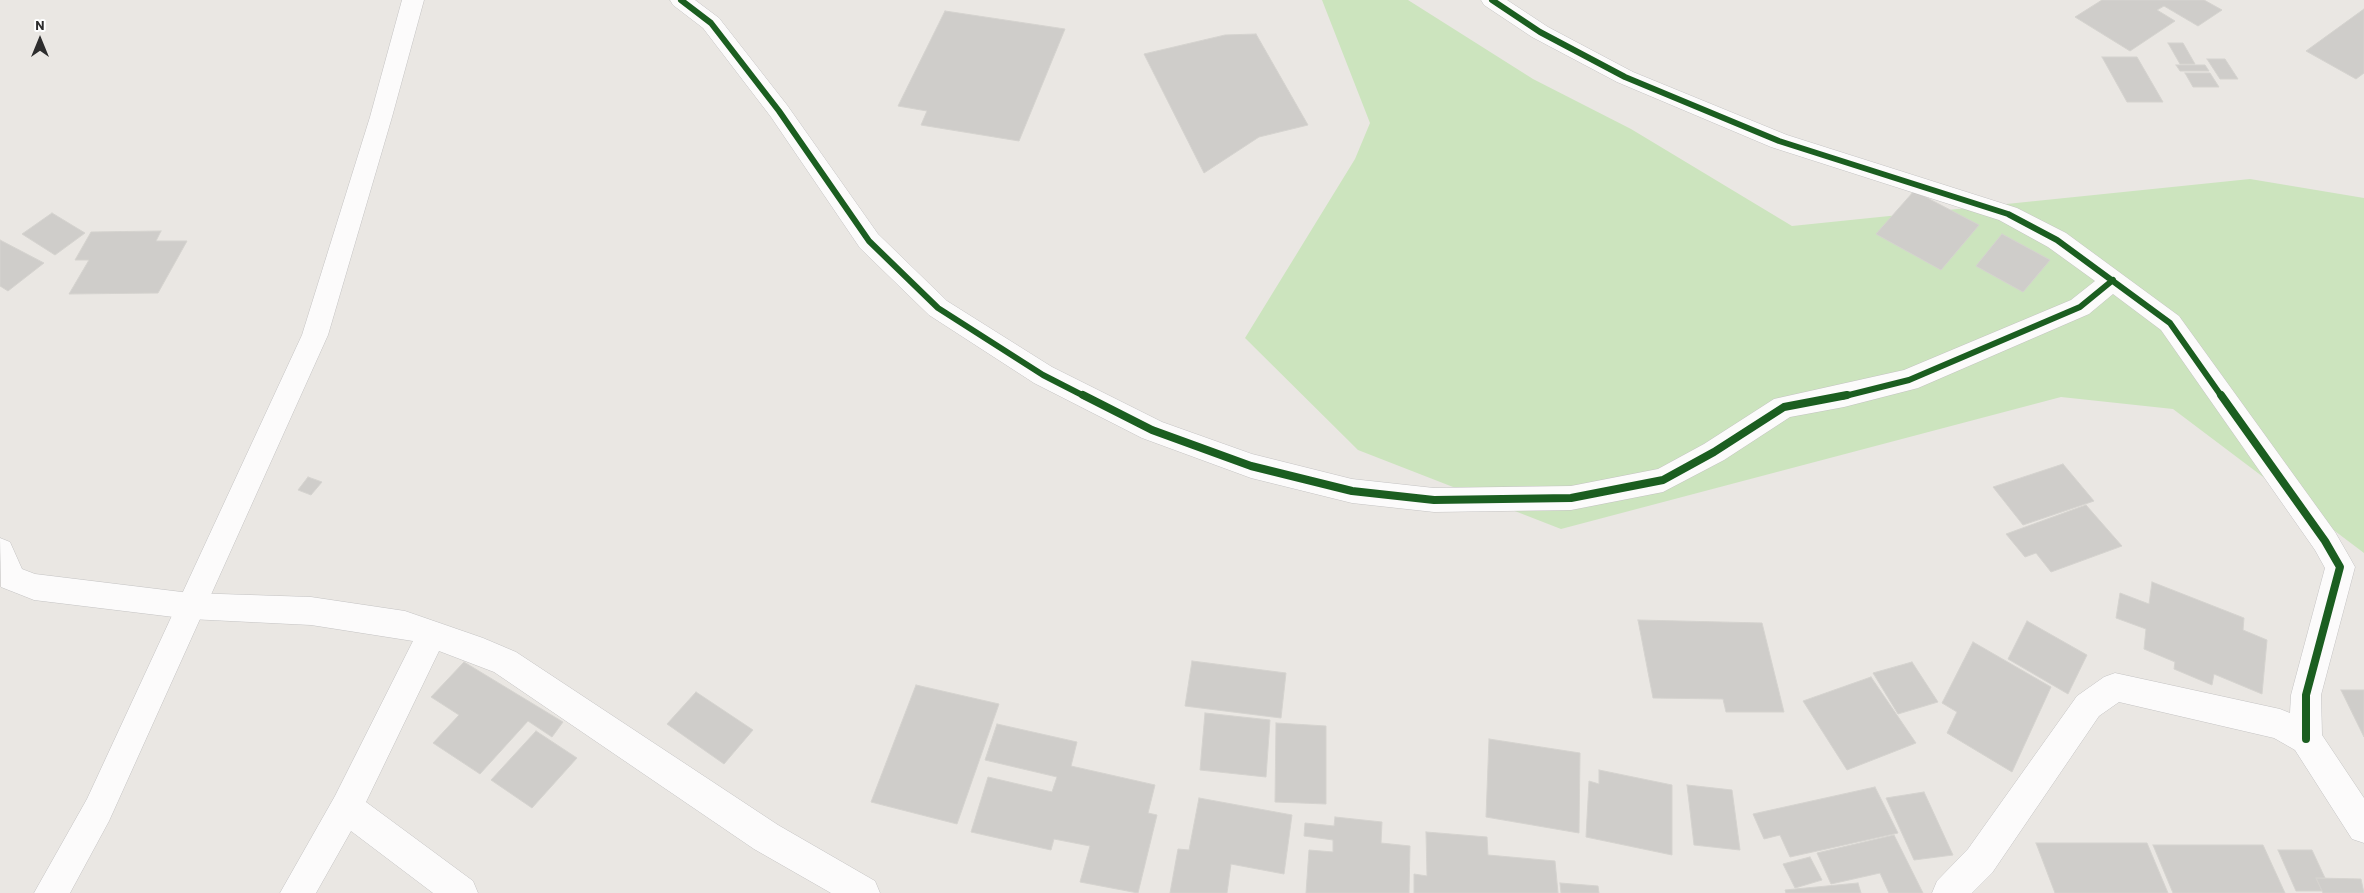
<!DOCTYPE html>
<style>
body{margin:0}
#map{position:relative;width:2364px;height:893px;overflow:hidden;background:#eae7e3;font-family:Barlow,sans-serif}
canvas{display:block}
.north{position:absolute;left:15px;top:15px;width:50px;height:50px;-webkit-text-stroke:4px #fff;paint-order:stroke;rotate:0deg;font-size:14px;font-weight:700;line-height:20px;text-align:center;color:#2d2d2d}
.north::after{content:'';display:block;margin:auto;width:18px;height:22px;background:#2d2d2d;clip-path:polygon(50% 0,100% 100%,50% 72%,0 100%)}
</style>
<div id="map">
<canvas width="2364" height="893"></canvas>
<div class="north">N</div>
</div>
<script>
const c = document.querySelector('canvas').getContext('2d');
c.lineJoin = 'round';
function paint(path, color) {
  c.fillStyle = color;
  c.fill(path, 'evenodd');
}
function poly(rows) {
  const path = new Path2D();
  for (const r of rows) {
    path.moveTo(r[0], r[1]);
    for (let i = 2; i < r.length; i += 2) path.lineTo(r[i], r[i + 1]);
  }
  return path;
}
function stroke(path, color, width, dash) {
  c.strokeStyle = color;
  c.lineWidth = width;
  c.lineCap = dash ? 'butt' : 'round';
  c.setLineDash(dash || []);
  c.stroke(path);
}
paint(poly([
 [1322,0,1408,0,1533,79,1631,129,1792,226,2250,179,2364,198,2364,553,2173,409,2061,397,1561,529,1358,450,1245,338,1355,159,1370,123]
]), '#cce4be');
const building = poly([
 [2102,0,2204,0,2222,10,2198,26,2164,6,2157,10,2175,21,2130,51,2075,17,2102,0],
 [2364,9,2364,73,2356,79,2306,51,2364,9],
 [945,11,1065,29,1019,141,921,125,927,111,898,106,945,11],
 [1256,34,1308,125,1259,137,1204,173,1144,54,1225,35,1256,34],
 [2168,43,2183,43,2195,64,2180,64,2168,43],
 [2102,57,2137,57,2163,102,2127,102,2102,57],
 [2207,59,2225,59,2238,79,2220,79,2207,59],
 [2176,65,2205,65,2209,71,2180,71,2176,65],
 [2185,73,2210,73,2219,87,2193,87,2185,73],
 [1914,191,1979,225,1941,270,1876,234,1914,191],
 [52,213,85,233,55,255,22,234,52,213],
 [161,231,156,241,187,241,158,293,69,294,89,260,75,260,91,232,161,231],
 [2002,234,2050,260,2023,292,1976,266,2002,234],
 [0,240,44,263,8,291,0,286,0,240],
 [2063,464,2094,501,2023,525,1993,487,2063,464],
 [308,477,322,482,311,495,298,490,308,477],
 [2086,505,2122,546,2051,572,2036,553,2025,557,2006,534,2086,505],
 [2152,582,2244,618,2243,630,2267,640,2262,694,2214,674,2212,685,2174,669,2175,662,2144,649,2146,629,2116,618,2120,593,2149,604,2152,582],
 [1638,620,1762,623,1784,712,1726,712,1723,699,1653,698,1638,620],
 [2027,621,2087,655,2068,694,2008,659,2027,621],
 [1973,642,2051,687,2012,772,1947,733,1957,712,1942,703,1973,642],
 [1192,661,1286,673,1281,718,1185,706,1192,661],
 [464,662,563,722,552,737,528,721,480,774,433,743,459,715,431,697,464,662],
 [1912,662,1938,702,1898,714,1873,673,1912,662],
 [1871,677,1916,743,1847,770,1803,701,1871,677],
 [916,685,999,704,957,824,871,802,916,685],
 [2341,690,2364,690,2364,737,2341,690],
 [696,692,753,730,724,764,667,724,696,692],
 [1205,713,1270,720,1266,777,1200,770,1205,713],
 [1276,723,1326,726,1326,804,1275,802,1276,723],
 [997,724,1077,742,1071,766,1155,785,1148,813,1157,815,1138,893,1080,882,1090,846,1054,839,1051,850,971,832,988,777,1052,792,1057,777,985,760,997,724],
 [536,731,577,758,532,808,491,780,536,731],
 [1489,739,1580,753,1579,833,1486,817,1489,739],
 [1599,770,1672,785,1672,855,1586,837,1589,781,1599,784,1599,770],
 [1687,785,1732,790,1740,850,1694,845,1687,785],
 [1875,787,1898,833,1790,857,1780,835,1764,839,1753,814,1875,787],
 [1924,792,1953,855,1914,860,1886,798,1924,792],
 [1199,798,1292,815,1284,874,1231,864,1227,893,1170,893,1178,849,1189,850,1199,798],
 [1335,817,1382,822,1381,843,1410,846,1409,893,1306,893,1309,850,1333,852,1333,840,1304,836,1305,823,1334,826,1335,817],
 [1426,832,1487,837,1488,855,1555,861,1558,893,1414,893,1414,874,1427,876,1426,832],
 [1894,835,1923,893,1889,893,1880,873,1831,884,1817,853,1894,835],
 [2036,843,2147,843,2168,893,2055,893,2036,843],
 [2153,845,2263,845,2285,893,2173,893,2153,845],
 [2278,850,2312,850,2325,878,2316,878,2322,891,2296,891,2278,850],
 [1810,857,1822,880,1795,888,1783,864,1810,857],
 [2316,878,2361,879,2364,893,2323,893,2316,878],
 [1560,883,1598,886,1599,893,1561,893,1560,883],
 [1858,883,1861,893,1786,893,1785,890,1858,883]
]);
paint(building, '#cfcdca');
stroke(building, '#d5d3cf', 1);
const minor = poly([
 [670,0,695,0,719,18,787,105,878,234,947,301,1052,367,1162,422,1252,454,1352,479,1434,488,1571,486,1658,469,1704,444,1774,399,1904,370,2071,300,2095,281,2048,247,1999,220,1771,147,1617,82,1532,37,1484,5,1481,0,1507,0,1548,27,1633,72,1787,135,2017,208,2066,233,2179,316,2335,532,2350,558,2355,567,2321,695,2322,735,2364,798,2364,843,2352,839,2295,750,2274,738,2119,702,2099,716,1992,873,1972,893,1932,893,1937,881,1968,849,2077,696,2104,677,2115,673,2280,709,2290,713,2291,695,2325,568,2315,550,2161,330,2113,294,2089,314,1918,388,1844,407,1790,417,1724,460,1663,492,1571,510,1434,512,1352,503,1251,478,1142,438,1034,383,929,315,860,248,771,117,703,28,673,5,670,0],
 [0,538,10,542,22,569,35,574,190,593,311,597,405,611,483,638,516,652,778,825,875,881,880,893,831,893,754,849,494,672,439,651,366,802,473,881,478,893,433,893,351,831,316,893,280,893,335,796,413,641,311,625,190,619,34,600,1,587,0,538]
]);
const tertiary = poly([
 [402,0,424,0,392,117,328,335,109,821,70,893,34,893,87,799,302,335,370,117,402,0]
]);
stroke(minor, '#c4c3c3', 1);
stroke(tertiary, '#c4c3c3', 1);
paint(minor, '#fcfbfb');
paint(tertiary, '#fcfbfb');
stroke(poly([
 [681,0,711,23,779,111,869,241,938,308,1043,375,1086,397],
 [1492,0,1540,32,1625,77,1779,141,2008,214,2057,240,2170,323,2222,397],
 [1841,397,1909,380,2080,307,2113,280]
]), '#1b5e20', 6);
stroke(poly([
 [1083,395,1152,430,1251,466,1352,491,1434,500,1571,498,1663,480,1714,452,1784,407,1847,395],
 [2221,395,2325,541,2340,567,2306,695,2306,739]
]), '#1b5e20', 8);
</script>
